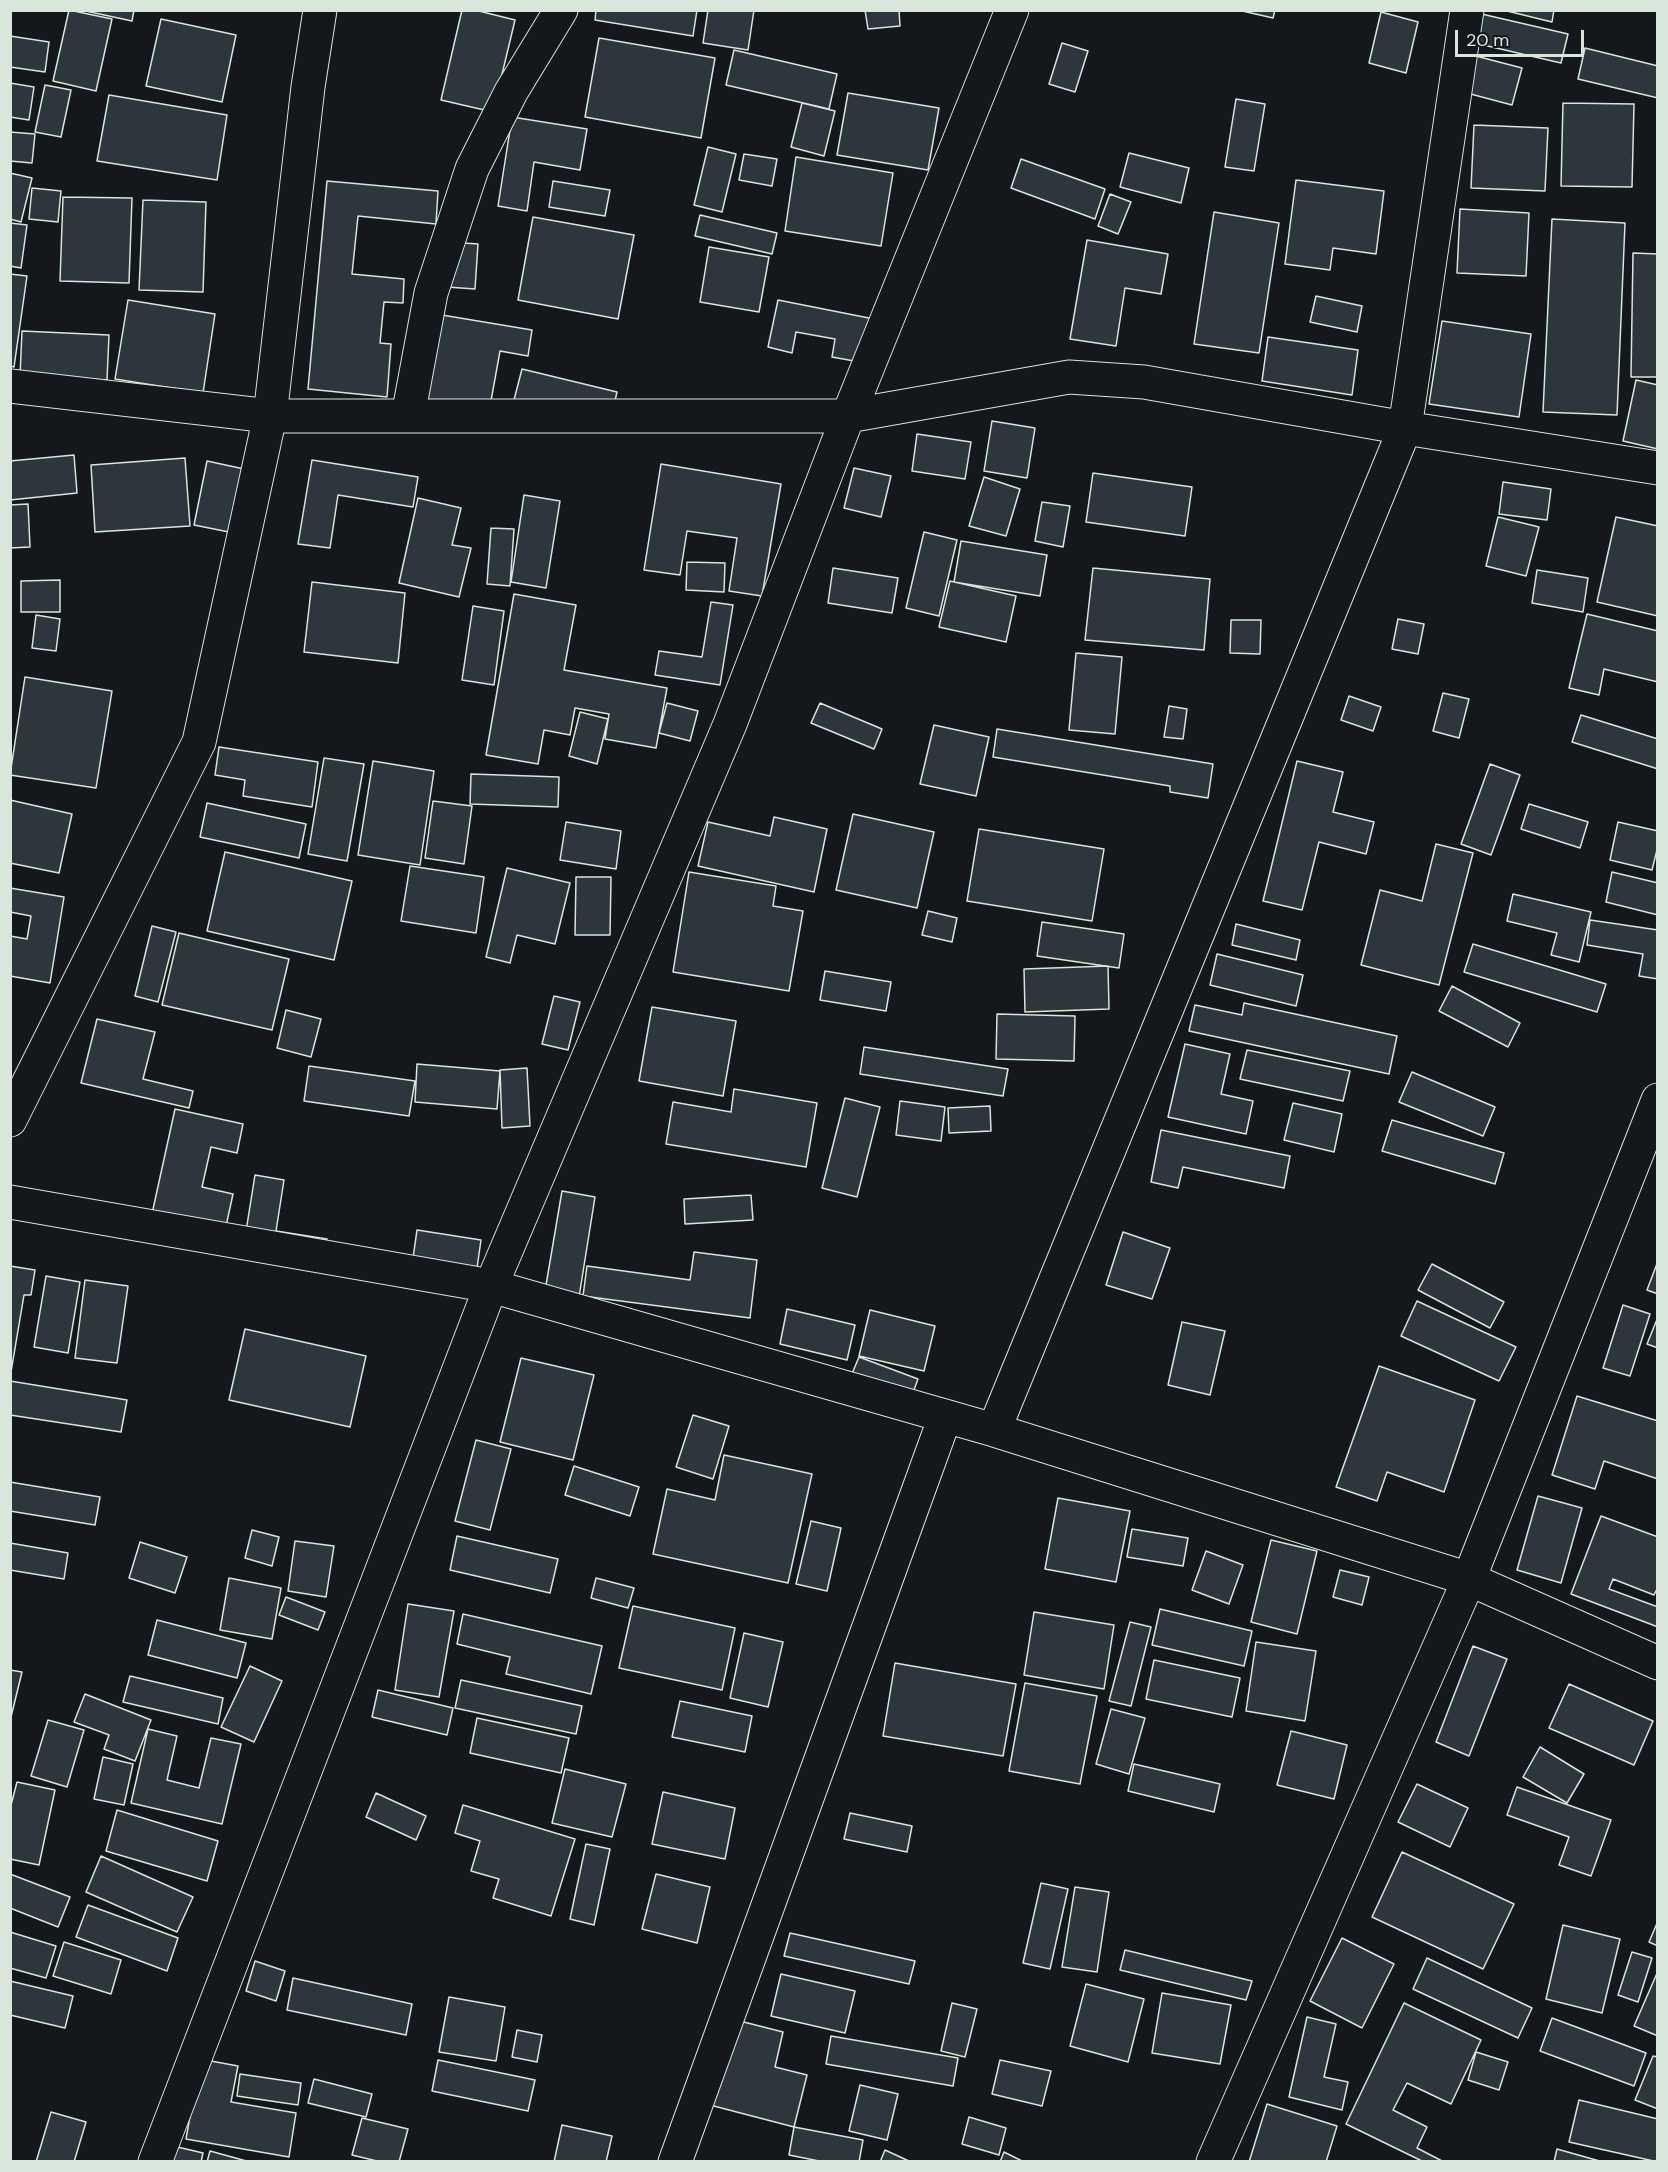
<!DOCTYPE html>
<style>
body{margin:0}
#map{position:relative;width:1668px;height:2172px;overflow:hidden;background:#14181c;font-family:"DM Sans",sans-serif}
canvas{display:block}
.frame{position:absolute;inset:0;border:12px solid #d8e6dc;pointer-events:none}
.scale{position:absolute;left:1455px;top:30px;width:129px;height:27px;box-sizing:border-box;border:3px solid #d8e6dc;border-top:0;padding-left:8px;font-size:18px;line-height:21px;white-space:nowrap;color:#d8e6dc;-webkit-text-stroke:4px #14181c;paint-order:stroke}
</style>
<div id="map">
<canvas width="1668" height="2172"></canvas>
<div class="frame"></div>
<div class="scale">20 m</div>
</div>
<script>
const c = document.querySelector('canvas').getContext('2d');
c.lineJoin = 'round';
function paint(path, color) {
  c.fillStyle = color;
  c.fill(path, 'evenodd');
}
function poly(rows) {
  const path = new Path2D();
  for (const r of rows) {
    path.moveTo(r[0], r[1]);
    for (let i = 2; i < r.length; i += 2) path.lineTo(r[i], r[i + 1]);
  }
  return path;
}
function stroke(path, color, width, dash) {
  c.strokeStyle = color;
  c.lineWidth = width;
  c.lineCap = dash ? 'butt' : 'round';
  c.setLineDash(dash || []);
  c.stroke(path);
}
const building = poly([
 [69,10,112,19,96,91,53,81,69,10],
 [81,10,134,10,132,21,81,10],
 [462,10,475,10,515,20,493,112,441,100,462,10],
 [596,10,697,10,693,36,595,20,596,10],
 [708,10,754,10,748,50,703,43,708,10],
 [865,10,899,10,900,26,868,29,865,10],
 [1238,10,1275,10,1273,18,1238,10],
 [1503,10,1554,10,1552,22,1503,10],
 [1381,12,1418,22,1406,73,1369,63,1381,12],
 [1473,12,1568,34,1561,63,1466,41,1473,12],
 [161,19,236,35,222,102,146,86,161,19],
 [10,36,49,42,45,72,10,67,10,36],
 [599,38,715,58,701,138,585,117,599,38],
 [1062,43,1088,51,1075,92,1049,84,1062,43],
 [1585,48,1658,66,1658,98,1578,79,1585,48],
 [734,50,837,74,829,109,726,85,734,50],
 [1472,55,1522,68,1512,105,1463,92,1472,55],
 [10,83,34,87,29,120,10,117,10,83],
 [45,85,71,90,61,137,35,132,45,85],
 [848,93,939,108,928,170,837,155,848,93],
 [109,95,227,115,217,180,97,161,109,95],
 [1236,99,1265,104,1254,171,1225,167,1236,99],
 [802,103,835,111,824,156,791,147,802,103],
 [1563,103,1634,104,1632,187,1561,186,1563,103],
 [512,117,587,129,580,170,534,162,527,211,498,206,512,117],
 [1474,125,1548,128,1545,191,1471,188,1474,125],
 [10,132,35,134,32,163,10,161,10,132],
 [708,147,736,154,722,212,694,205,708,147],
 [1129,153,1189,168,1181,203,1120,187,1129,153],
 [744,154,777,159,772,186,739,180,744,154],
 [796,157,893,173,881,246,785,231,796,157],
 [1021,159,1105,189,1095,219,1011,188,1021,159],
 [10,173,32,178,21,222,10,219,10,173],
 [1296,180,1384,191,1376,254,1333,248,1330,270,1285,264,1296,180],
 [327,181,438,191,436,224,358,216,352,274,404,279,403,303,384,302,380,343,391,344,387,397,308,389,327,181],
 [553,181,610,190,605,216,549,207,553,181],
 [32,188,61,191,58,222,29,219,32,188],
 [1110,194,1131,202,1118,234,1098,226,1110,194],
 [63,197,132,198,129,283,60,281,63,197],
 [143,200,206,202,203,292,139,290,143,200],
 [1460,209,1529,213,1526,276,1457,273,1460,209],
 [1214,212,1279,223,1259,353,1194,344,1214,212],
 [700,215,777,233,772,254,695,236,700,215],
 [533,217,634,235,618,319,518,300,533,217],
 [1552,219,1625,223,1617,415,1543,412,1552,219],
 [10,223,27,225,21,268,10,266,10,223],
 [1087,240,1168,254,1161,294,1125,288,1116,346,1070,339,1087,240],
 [449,242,478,244,475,289,447,287,449,242],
 [709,247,769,257,759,312,700,302,709,247],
 [1633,253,1658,254,1658,377,1631,377,1633,253],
 [10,274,27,276,14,367,10,366,10,274],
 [1316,296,1362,306,1357,332,1310,322,1316,296],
 [128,300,215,314,203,393,115,379,128,300],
 [778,300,879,320,871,364,832,357,835,339,796,332,792,353,768,347,778,300],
 [430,313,532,330,528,356,500,351,489,412,415,399,430,313],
 [1442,321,1531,334,1519,417,1429,404,1442,321],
 [22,331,109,335,107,380,20,376,22,331],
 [1268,337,1358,350,1352,395,1262,381,1268,337],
 [522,369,617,392,610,423,514,400,522,369],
 [1636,380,1658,385,1658,449,1623,441,1636,380],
 [992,421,1035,428,1027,478,984,471,992,421],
 [917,434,971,442,965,479,912,471,917,434],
 [74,455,77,493,10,500,10,461,74,455],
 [185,458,190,526,95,532,91,465,185,458],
 [312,460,418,477,413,507,338,495,330,548,298,544,312,460],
 [207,461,272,475,259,538,194,525,207,461],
 [661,464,781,484,762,596,729,591,737,538,687,531,680,575,644,570,661,464],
 [854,468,891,476,881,517,844,508,854,468],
 [1093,473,1192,487,1185,536,1086,522,1093,473],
 [984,477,1020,489,1006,536,969,526,984,477],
 [1503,482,1551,489,1547,520,1499,514,1503,482],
 [524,495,560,501,546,588,511,582,524,495],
 [418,498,461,508,452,545,471,548,459,597,399,583,418,498],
 [1042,502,1070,506,1063,547,1035,541,1042,502],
 [28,504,30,547,10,548,10,505,28,504],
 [1498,517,1539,527,1526,576,1486,566,1498,517],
 [1616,517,1658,526,1658,616,1597,602,1616,517],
 [491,528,514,529,510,586,487,584,491,528],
 [924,532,957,540,939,616,906,608,924,532],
 [961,541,1047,555,1040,596,954,582,961,541],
 [687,562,725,563,724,592,686,590,687,562],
 [833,568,898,578,892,613,828,603,833,568],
 [1093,568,1210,579,1204,650,1085,640,1093,568],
 [1537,570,1588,578,1583,612,1532,603,1537,570],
 [60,580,60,612,21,612,21,581,60,580],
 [950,581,1016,596,1006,642,939,627,950,581],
 [312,582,405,593,398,663,304,652,312,582],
 [514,594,576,605,564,670,667,688,656,748,605,739,609,714,575,708,570,735,544,730,538,764,486,755,514,594],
 [711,602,733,605,720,685,655,675,659,651,702,657,711,602],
 [473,606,504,611,494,685,462,680,473,606],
 [1587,614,1658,631,1658,682,1604,669,1599,695,1569,688,1587,614],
 [36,615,60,619,56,651,32,648,36,615],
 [1398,619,1424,624,1418,654,1392,649,1398,619],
 [1231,620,1261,620,1260,654,1230,653,1231,620],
 [1076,653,1122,657,1115,734,1069,730,1076,653],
 [25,677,112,691,96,788,10,775,25,677],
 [1443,693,1469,699,1459,738,1433,731,1443,693],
 [1349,696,1381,707,1373,731,1341,720,1349,696],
 [667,703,698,711,690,741,659,733,667,703],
 [820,703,882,729,874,749,811,723,820,703],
 [1169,706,1187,709,1183,739,1164,737,1169,706],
 [580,712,608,719,597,764,569,756,580,712],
 [1581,715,1658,739,1658,769,1572,742,1581,715],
 [934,725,989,737,976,796,920,784,934,725],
 [997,729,1213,764,1208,798,1170,792,1170,786,993,757,997,729],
 [219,747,318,762,312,807,243,796,245,780,215,775,219,747],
 [324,758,364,764,347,861,308,854,324,758],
 [373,761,434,771,420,865,358,855,373,761],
 [1297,761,1343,772,1333,812,1374,822,1366,854,1319,842,1302,910,1263,901,1297,761],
 [1490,764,1520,775,1491,855,1461,844,1490,764],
 [471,774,559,777,558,807,470,804,471,774],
 [10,800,72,814,59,873,10,863,10,800],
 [433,801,472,806,464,864,425,858,433,801],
 [207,803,306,824,299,858,200,837,207,803],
 [1529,804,1588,822,1580,848,1521,829,1529,804],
 [853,814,934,832,917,908,836,890,853,814],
 [774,817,827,829,814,892,698,866,708,822,770,836,774,817],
 [566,822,621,831,616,869,560,860,566,822],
 [1618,822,1658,831,1658,846,1652,870,1610,860,1618,822],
 [979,829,1104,849,1092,921,967,901,979,829],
 [1436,844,1473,853,1439,985,1361,965,1380,890,1422,901,1436,844],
 [225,852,352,881,334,960,207,931,225,852],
 [410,866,484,877,476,933,401,921,410,866],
 [507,868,570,883,555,944,517,935,510,963,486,957,507,868],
 [689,872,776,886,773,906,803,911,789,991,673,972,689,872],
 [1612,872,1658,883,1658,915,1606,902,1612,872],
 [576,877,611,877,610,935,575,935,576,877],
 [10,888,64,897,50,983,10,976,10,936,27,939,31,916,10,912,10,888],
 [1513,894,1591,912,1579,962,1551,955,1557,933,1507,921,1513,894],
 [928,911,957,918,952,942,922,935,928,911],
 [1590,920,1658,930,1658,979,1639,976,1643,954,1587,945,1590,920],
 [1042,922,1124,934,1119,968,1037,956,1042,922],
 [1236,924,1300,940,1296,960,1232,945,1236,924],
 [152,926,176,932,158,1002,135,996,152,926],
 [179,933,289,959,272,1030,162,1005,179,933],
 [1473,944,1606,984,1597,1012,1464,972,1473,944],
 [1217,954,1303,975,1296,1006,1210,985,1217,954],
 [1108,966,1109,1009,1025,1012,1024,969,1108,966],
 [825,971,891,982,886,1011,820,1000,825,971],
 [1452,986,1520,1023,1508,1047,1439,1011,1452,986],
 [554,996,580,1002,568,1050,542,1044,554,996],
 [1244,1003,1397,1036,1389,1074,1189,1031,1195,1005,1242,1015,1244,1003],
 [652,1007,736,1021,723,1096,639,1081,652,1007],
 [286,1010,321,1019,311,1057,277,1048,286,1010],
 [997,1014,1075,1016,1074,1061,996,1059,997,1014],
 [97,1019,155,1032,143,1079,193,1091,189,1108,81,1083,97,1019],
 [1185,1044,1230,1054,1221,1094,1253,1101,1246,1134,1168,1117,1185,1044],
 [864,1047,1008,1069,1003,1096,860,1074,864,1047],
 [1247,1050,1350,1071,1343,1101,1240,1079,1247,1050],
 [417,1064,500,1071,497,1109,415,1102,417,1064],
 [309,1066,415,1081,409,1116,304,1101,309,1066],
 [527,1068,530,1126,502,1128,500,1070,527,1068],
 [1412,1072,1495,1107,1483,1136,1399,1102,1412,1072],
 [734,1089,817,1103,806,1167,666,1144,673,1102,731,1112,734,1089],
 [845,1098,880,1107,857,1197,822,1188,845,1098],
 [900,1101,945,1107,941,1141,896,1135,900,1101],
 [1293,1103,1342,1114,1334,1152,1284,1140,1293,1103],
 [990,1106,991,1131,949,1133,948,1108,990,1106],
 [175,1109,243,1124,237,1153,211,1147,202,1187,233,1194,221,1249,148,1232,175,1109],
 [1392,1120,1504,1153,1495,1184,1382,1151,1392,1120],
 [1161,1130,1290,1156,1284,1188,1183,1167,1178,1188,1151,1182,1161,1130],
 [255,1175,284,1180,276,1231,327,1239,323,1263,243,1250,255,1175],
 [562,1191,595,1197,579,1297,545,1291,562,1191],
 [751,1195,753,1220,685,1224,684,1199,751,1195],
 [417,1230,481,1240,475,1282,411,1272,417,1230],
 [1123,1232,1170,1248,1152,1299,1106,1285,1123,1232],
 [694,1252,757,1260,750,1318,583,1296,587,1266,690,1280,694,1252],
 [1658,1261,1658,1294,1647,1290,1658,1261],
 [1432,1264,1504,1302,1490,1328,1418,1290,1432,1264],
 [10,1266,35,1270,31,1295,24,1295,11,1372,10,1266],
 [46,1276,80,1282,68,1353,34,1347,46,1276],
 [85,1280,128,1286,117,1363,75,1358,85,1280],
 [1417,1301,1516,1347,1499,1381,1401,1336,1417,1301],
 [1623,1305,1650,1314,1630,1376,1603,1368,1623,1305],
 [787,1309,855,1325,847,1360,780,1344,787,1309],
 [870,1310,935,1326,924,1371,859,1356,870,1310],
 [1658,1317,1658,1348,1647,1344,1658,1317],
 [1182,1322,1225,1331,1210,1395,1168,1385,1182,1322],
 [245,1329,366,1356,350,1427,229,1400,245,1329],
 [859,1357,918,1379,911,1398,851,1376,859,1357],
 [521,1358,594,1375,573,1460,500,1442,521,1358],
 [1379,1366,1475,1400,1444,1492,1387,1472,1377,1501,1336,1487,1379,1366],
 [10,1381,127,1400,121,1432,10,1415,10,1381],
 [1577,1396,1658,1421,1658,1479,1604,1461,1595,1489,1552,1475,1577,1396],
 [693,1415,729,1426,713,1479,676,1467,693,1415],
 [476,1440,511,1449,490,1530,455,1521,476,1440],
 [724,1455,812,1474,788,1583,653,1554,667,1489,715,1500,724,1455],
 [574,1466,639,1487,630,1516,565,1495,574,1466],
 [10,1482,100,1497,95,1525,10,1511,10,1482],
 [1538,1496,1582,1508,1561,1583,1517,1570,1538,1496],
 [1058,1498,1130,1511,1116,1582,1045,1569,1058,1498],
 [1601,1516,1658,1537,1658,1587,1654,1595,1613,1579,1609,1589,1658,1607,1658,1627,1571,1594,1601,1516],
 [811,1521,841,1528,827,1591,796,1584,811,1521],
 [1132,1529,1188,1538,1183,1566,1127,1557,1132,1529],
 [252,1530,279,1537,272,1566,245,1558,252,1530],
 [457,1536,558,1559,550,1593,450,1570,457,1536],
 [1271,1540,1317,1551,1297,1634,1251,1622,1271,1540],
 [295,1541,334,1546,326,1597,288,1591,295,1541],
 [140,1542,187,1557,175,1593,129,1578,140,1542],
 [10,1543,68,1553,64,1579,10,1570,10,1543],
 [1206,1551,1243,1565,1229,1604,1192,1590,1206,1551],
 [1340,1570,1369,1577,1362,1605,1333,1597,1340,1570],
 [229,1578,281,1588,272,1639,220,1630,229,1578],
 [596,1578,634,1588,628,1608,591,1598,596,1578],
 [286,1597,325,1612,318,1630,279,1615,286,1597],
 [408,1604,454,1611,439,1697,395,1690,408,1604],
 [633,1606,735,1628,722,1690,619,1668,633,1606],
 [1160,1609,1252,1631,1244,1666,1152,1645,1160,1609],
 [1034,1612,1114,1625,1104,1689,1024,1675,1034,1612],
 [463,1614,602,1646,591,1694,506,1674,510,1657,457,1644,463,1614],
 [157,1620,246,1643,237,1678,148,1655,157,1620],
 [1130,1622,1151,1627,1131,1706,1109,1701,1130,1622],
 [744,1633,783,1642,768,1707,730,1698,744,1633],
 [1256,1642,1316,1651,1305,1721,1246,1711,1256,1642],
 [1473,1646,1507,1659,1469,1756,1436,1742,1473,1646],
 [1154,1660,1240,1678,1232,1717,1146,1699,1154,1660],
 [895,1663,1016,1684,1003,1756,883,1736,895,1663],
 [250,1666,282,1681,254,1742,221,1727,250,1666],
 [10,1670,22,1672,10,1721,10,1670],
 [130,1676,223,1698,218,1724,123,1702,130,1676],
 [461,1680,582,1706,576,1734,455,1708,461,1680],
 [1025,1683,1097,1696,1080,1784,1009,1771,1025,1683],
 [1569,1684,1653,1721,1634,1765,1549,1728,1569,1684],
 [378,1690,453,1708,447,1735,372,1717,378,1690],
 [85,1694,151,1720,135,1761,104,1749,109,1735,74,1722,85,1694],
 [680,1701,752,1716,745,1752,672,1737,680,1701],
 [1111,1709,1145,1718,1129,1774,1096,1764,1111,1709],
 [477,1718,569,1738,561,1773,470,1753,477,1718],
 [48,1720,84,1730,67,1787,31,1776,48,1720],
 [148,1729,177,1736,167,1780,199,1788,211,1738,241,1744,222,1824,131,1803,148,1729],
 [1291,1731,1347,1745,1334,1799,1277,1785,1291,1731],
 [1540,1747,1584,1774,1567,1803,1523,1777,1540,1747],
 [103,1757,133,1764,124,1805,94,1799,103,1757],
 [1134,1764,1220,1784,1214,1812,1128,1791,1134,1764],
 [565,1769,626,1784,612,1837,552,1823,565,1769],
 [17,1782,55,1790,39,1865,10,1859,10,1809,17,1782],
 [1417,1784,1468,1808,1450,1847,1398,1822,1417,1784],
 [1517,1787,1611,1820,1591,1876,1559,1865,1569,1837,1507,1815,1517,1787],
 [663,1792,735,1808,725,1859,652,1844,663,1792],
 [376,1793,426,1816,416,1840,366,1817,376,1793],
 [463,1805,575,1839,551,1916,493,1898,499,1879,471,1871,480,1841,455,1833,463,1805],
 [117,1810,218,1841,207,1881,106,1851,117,1810],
 [850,1813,912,1826,907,1852,844,1839,850,1813],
 [586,1844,610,1849,594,1925,570,1919,586,1844],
 [1402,1852,1514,1904,1483,1969,1372,1917,1402,1852],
 [101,1856,193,1897,177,1932,86,1892,101,1856],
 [10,1874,70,1897,58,1927,10,1908,10,1874],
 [656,1874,710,1887,697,1943,642,1929,656,1874],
 [1041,1883,1068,1889,1050,1969,1023,1963,1041,1883],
 [1075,1887,1109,1892,1097,1972,1062,1967,1075,1887],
 [88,1905,178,1938,167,1971,76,1937,88,1905],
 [1658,1921,1658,1946,1649,1942,1658,1921],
 [1563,1925,1620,1939,1602,2013,1546,1999,1563,1925],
 [10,1932,56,1946,46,1978,10,1968,10,1932],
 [790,1933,915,1961,909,1984,784,1956,790,1933],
 [1342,1938,1394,1964,1362,2028,1310,2001,1342,1938],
 [64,1942,121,1960,111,1994,53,1976,64,1942],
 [1125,1950,1252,1981,1246,2000,1120,1970,1125,1950],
 [1632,1952,1652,1958,1638,2002,1618,1995,1632,1952],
 [1427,1958,1532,2008,1518,2038,1413,1989,1427,1958],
 [255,1961,285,1971,276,2001,246,1991,255,1961],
 [1658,1971,1658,2036,1634,2026,1658,1971],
 [781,1974,855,1991,845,2033,771,2016,781,1974],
 [293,1978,412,2004,406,2035,287,2010,293,1978],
 [10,1981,73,1996,65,2028,10,2015,10,1981],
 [1086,1984,1144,1999,1128,2062,1070,2046,1086,1984],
 [1162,1993,1231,2005,1220,2064,1152,2053,1162,1993],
 [449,1997,505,2007,496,2061,439,2052,449,1997],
 [952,2003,977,2009,965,2057,941,2051,952,2003],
 [1404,2003,1481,2040,1451,2104,1407,2083,1393,2110,1427,2127,1417,2148,1444,2162,1424,2162,1346,2124,1404,2003],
 [1307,2017,1336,2024,1324,2077,1348,2082,1342,2110,1289,2097,1307,2017],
 [1552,2018,1646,2053,1634,2086,1540,2051,1552,2018],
 [732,2019,783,2032,775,2067,807,2075,794,2127,710,2105,732,2019],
 [517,2030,542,2035,537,2062,512,2057,517,2030],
 [831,2036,958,2058,953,2086,826,2064,831,2036],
 [1476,2052,1508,2062,1499,2090,1468,2080,1476,2052],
 [1653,2056,1658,2057,1658,2109,1635,2100,1653,2056],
 [200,2059,238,2066,231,2102,296,2113,289,2157,186,2139,200,2059],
 [438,2060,535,2080,528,2111,432,2091,438,2060],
 [1000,2060,1051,2071,1042,2106,992,2094,1000,2060],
 [240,2074,301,2083,298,2105,237,2096,240,2074],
 [314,2079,372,2094,366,2117,308,2103,314,2079],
 [860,2085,898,2094,887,2140,849,2131,860,2085],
 [1579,2100,1658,2119,1658,2162,1569,2142,1579,2100],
 [1267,2104,1337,2126,1326,2162,1249,2162,1267,2104],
 [51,2112,86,2122,74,2162,36,2162,51,2112],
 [969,2117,1006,2128,999,2155,962,2144,969,2117],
 [362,2118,408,2129,399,2162,381,2162,352,2155,362,2118],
 [562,2125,612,2136,606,2162,554,2162,562,2125],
 [794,2127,863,2140,859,2162,824,2162,789,2155,794,2127],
 [169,2145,203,2153,201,2162,165,2162,169,2145],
 [1557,2149,1603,2162,1554,2162,1557,2149],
 [885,2150,911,2162,880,2162,885,2150],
 [210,2151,250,2162,207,2162,210,2151],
 [1004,2152,1024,2162,1000,2162,1004,2152]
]);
paint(building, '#2c363c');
stroke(building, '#d8e6dc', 1.5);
const street = poly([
 [10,386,270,416,848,416,1069,377,1144,382,1405,428,1658,468],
 [408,416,431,293,472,169,511,92,561,10],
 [10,1120,199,742,270,416,308,87,320,10],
 [10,1202,491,1286,994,1430,1469,1579,1658,1663],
 [994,1430,1405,428,1467,10],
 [155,2162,491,1286,730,724,848,416,1012,10],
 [675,2162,945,1417],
 [1213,2162,1469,1579,1658,1100]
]);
stroke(street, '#d8e6dc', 35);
stroke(street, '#14181c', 33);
</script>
